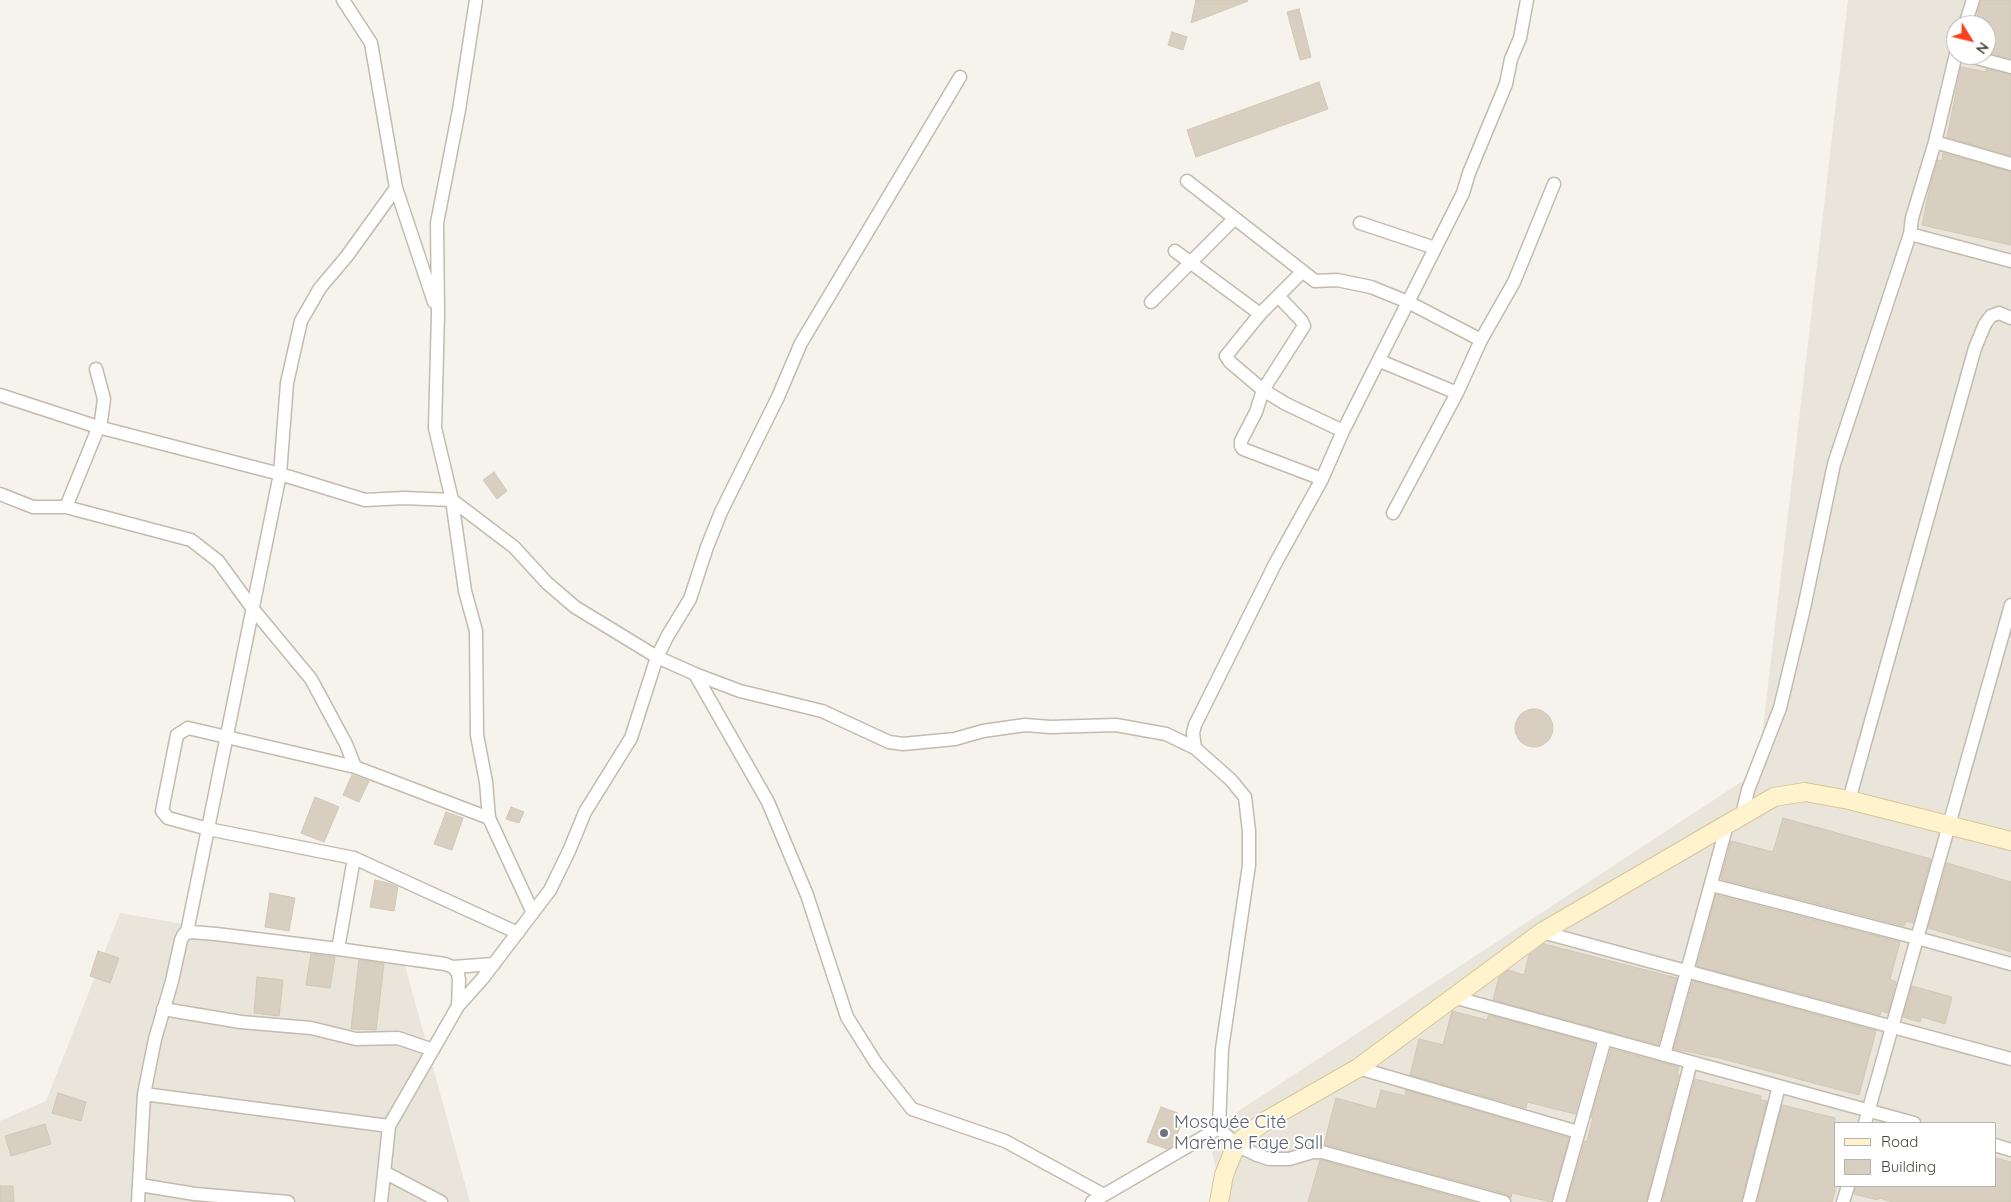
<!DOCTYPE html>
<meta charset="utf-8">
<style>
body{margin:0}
#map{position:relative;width:2011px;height:1202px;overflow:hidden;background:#f6f3ec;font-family:Quicksand,sans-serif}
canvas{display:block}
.legend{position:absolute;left:1834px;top:1122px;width:162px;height:65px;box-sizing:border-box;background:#fff;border:1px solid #b7b4b0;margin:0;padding:6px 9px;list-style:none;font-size:15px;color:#4b4439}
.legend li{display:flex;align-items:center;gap:10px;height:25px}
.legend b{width:25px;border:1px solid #b7b4b0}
.north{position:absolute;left:1946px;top:15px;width:50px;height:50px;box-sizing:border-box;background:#fff;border:1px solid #b7b4b0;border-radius:50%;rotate:126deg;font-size:14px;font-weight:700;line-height:20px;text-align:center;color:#4b4439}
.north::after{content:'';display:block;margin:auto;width:18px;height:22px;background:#fc3f1d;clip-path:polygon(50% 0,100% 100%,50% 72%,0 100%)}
</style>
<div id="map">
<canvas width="2011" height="1202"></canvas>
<ul class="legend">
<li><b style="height:6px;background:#fff3cd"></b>Road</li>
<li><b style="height:14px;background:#d8cfc1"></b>Building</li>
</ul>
<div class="north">N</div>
</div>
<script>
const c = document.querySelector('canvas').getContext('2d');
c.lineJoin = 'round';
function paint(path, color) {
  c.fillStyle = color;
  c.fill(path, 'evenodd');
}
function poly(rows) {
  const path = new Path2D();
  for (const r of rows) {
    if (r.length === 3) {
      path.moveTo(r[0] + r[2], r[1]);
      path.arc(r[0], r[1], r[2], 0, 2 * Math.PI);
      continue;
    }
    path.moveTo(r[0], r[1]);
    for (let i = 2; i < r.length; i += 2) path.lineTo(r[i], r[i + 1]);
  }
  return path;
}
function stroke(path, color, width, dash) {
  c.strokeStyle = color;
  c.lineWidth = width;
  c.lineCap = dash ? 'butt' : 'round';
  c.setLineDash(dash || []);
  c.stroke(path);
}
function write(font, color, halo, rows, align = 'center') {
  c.font = font + ' Quicksand,sans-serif';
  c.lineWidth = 4;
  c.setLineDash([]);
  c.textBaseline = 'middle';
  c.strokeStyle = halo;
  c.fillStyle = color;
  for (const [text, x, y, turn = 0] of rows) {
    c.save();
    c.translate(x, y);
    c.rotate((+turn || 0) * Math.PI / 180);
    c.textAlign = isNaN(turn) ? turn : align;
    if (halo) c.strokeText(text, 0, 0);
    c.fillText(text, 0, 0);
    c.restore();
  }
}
paint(poly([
 [1848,0,2011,0,2011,1202,1222,1202,1208,1131,1758,771],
 [1956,25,1986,25,1986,55,1956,55],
 [1835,1123,1995,1123,1995,1186,1835,1186],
 [120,913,404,962,470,1202,0,1202,0,1121,46,1101]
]), '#eae5da');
const building = poly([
 [1196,0,1247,0,1248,1,1191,23,1196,0],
 [1981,0,2011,0,2011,59,1986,52,1986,25,1975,25,1981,0],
 [1299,9,1311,57,1300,60,1287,12,1299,9],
 [1172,32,1187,37,1183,50,1168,45,1172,32],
 [1961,67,1986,72,1986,69,2011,75,2011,156,1947,137,1961,67],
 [1319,82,1328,109,1196,157,1187,130,1319,82],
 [1943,153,2011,172,2011,245,1922,225,1930,187,1938,160,1942,161,1943,153],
 [494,472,507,491,497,499,483,480,494,472],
 [1534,728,19],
 [352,775,369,781,359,802,343,795,352,775],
 [315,797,339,807,324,842,301,833,315,797],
 [511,807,524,812,519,823,506,819,511,807],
 [446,812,463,818,452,850,434,844,446,812],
 [1783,818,1931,859,1913,923,1906,921,1904,926,1721,879,1731,841,1773,852,1783,818],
 [1947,863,2011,882,2011,952,1928,928,1947,863],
 [375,880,388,883,398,887,394,911,370,907,375,880],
 [270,893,295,898,289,931,265,927,270,893],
 [1716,895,1900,942,1890,979,1896,982,1888,1013,1881,1011,1880,1015,1697,966,1716,895],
 [1544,944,1677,978,1658,1045,1493,1000,1499,977,1508,970,1524,975,1529,955,1544,944],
 [98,951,119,958,110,983,90,976,98,951],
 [311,954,335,957,330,988,306,985,311,954],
 [359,960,384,964,376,1030,351,1029,359,960],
 [257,977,283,980,279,1016,254,1013,257,977],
 [1693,981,1876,1031,1859,1095,1719,1058,1674,1049,1693,981],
 [1912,986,1952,997,1945,1024,1922,1017,1920,1022,1903,1017,1912,986],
 [1452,1011,1487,1020,1489,1015,1595,1044,1575,1114,1527,1102,1526,1108,1410,1075,1419,1039,1443,1045,1452,1011],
 [1611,1049,1679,1067,1677,1074,1679,1075,1646,1202,1567,1202,1585,1141,1587,1141,1593,1118,1591,1118,1611,1049],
 [1695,1079,1761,1096,1760,1100,1767,1101,1741,1202,1662,1202,1695,1079],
 [1381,1090,1405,1096,1406,1090,1569,1138,1551,1202,1512,1193,1511,1198,1506,1194,1324,1144,1336,1098,1376,1109,1381,1090],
 [58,1093,86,1102,81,1121,52,1113,58,1093],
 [1782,1105,1835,1118,1835,1191,1832,1202,1757,1202,1782,1105],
 [1161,1107,1178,1113,1175,1122,1181,1125,1172,1146,1167,1149,1147,1142,1161,1107],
 [45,1124,51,1144,11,1156,5,1136,45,1124],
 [1995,1158,2011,1162,2011,1202,1893,1202,1879,1198,1878,1200,1854,1194,1856,1186,1995,1186,1995,1158],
 [1320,1160,1321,1160,1473,1202,1308,1202,1320,1160],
 [0,1186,13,1186,14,1202,0,1202,0,1186]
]);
paint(building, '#d8cfc1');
stroke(building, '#d3c7b4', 1);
const street = poly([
 [343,0,371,43,396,188,434,302],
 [476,0,459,110,437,223,438,314,435,428,452,500,465,591,476,631,477,735,486,782,489,818,533,913],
 [1965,25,1973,0],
 [1965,55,2011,67],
 [1935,142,2011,164],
 [1187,181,1315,281,1337,280,1371,287,1408,302,1481,340],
 [1360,223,1435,248],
 [1910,234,2011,261],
 [1175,251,1260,314],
 [1301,273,1260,314,1226,356,1230,362,1263,390,1286,404,1343,431],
 [1279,297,1301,320,1304,326,1263,390,1256,412,1241,441,1241,446,1243,449,1322,479],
 [1151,302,1234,219],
 [1380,361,1457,393],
 [0,395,98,427,280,474,365,500,404,498,452,500,514,547,547,583,575,607,657,657,695,674,740,691,822,711,889,742,903,744,955,739,983,731,1025,725,1050,727,1116,725,1166,734,1195,748],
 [0,494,33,507,66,507,101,421,104,399,96,369],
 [66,507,191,540,218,561,253,609,311,679,346,744,355,767],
 [1393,513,1457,393,1481,340,1514,282,1554,184],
 [695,674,768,802,807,895,847,1017,876,1063,912,1109,1005,1141,1104,1195],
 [1849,800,1975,348,1985,324,1991,316,1999,313,2011,318],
 [1742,815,1748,790,1780,708,1804,608,1834,464,1910,234,1912,218,1935,142,1956,54],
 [489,818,355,767,188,728,177,735,162,811,168,818,208,829,354,858,518,933],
 [1711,885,1917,938,2011,964],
 [187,932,280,474,287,383,301,321,320,288,347,256,396,188],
 [1542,932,2011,1059],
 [338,949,354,858],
 [453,967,458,973,459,980,458,1006],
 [1453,997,1914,1123],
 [163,1009,241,1022,311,1028,356,1039,398,1038,433,1050],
 [1664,1055,1727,825],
 [1358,1068,1578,1132],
 [144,1094,389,1126],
 [1865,1123,2011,605],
 [1995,1145,2011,1150],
 [384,1172,441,1202],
 [140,1185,195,1194,288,1202],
 [138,1202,144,1094,155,1039,172,981,181,940,184,934,192,932,216,934,338,949,445,964,453,967,494,964],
 [381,1202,389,1126,458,1006,483,978,550,890,569,851,585,812,631,738,657,657,668,635,690,599,707,547,721,512,778,397,801,343,960,77],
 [1092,1202,1219,1128],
 [1504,1202,1322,1152,1313,1152,1289,1159,1269,1159,1257,1155,1236,1145,1219,1128,1222,1049,1249,865,1249,831,1245,797,1231,780,1195,748,1193,733,1195,725,1275,564,1322,479,1343,431,1463,193,1469,173,1506,84,1511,59,1520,38,1527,0],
 [1559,1202,1605,1039],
 [1654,1202,1691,1062],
 [1749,1202,1779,1086],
 [1843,1202,1848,1186]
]);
const secondary = poly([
 [1219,1202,1224,1175,1236,1145,1249,1133,1267,1120,1358,1068,1542,932,1774,797,1805,792,1849,800,2011,841]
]);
stroke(street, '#c2bbae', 15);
stroke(secondary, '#d6c79b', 20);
stroke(street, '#fff', 12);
stroke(secondary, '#fff3cd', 18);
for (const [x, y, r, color] of [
 [1164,1133,5,"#6b7280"]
]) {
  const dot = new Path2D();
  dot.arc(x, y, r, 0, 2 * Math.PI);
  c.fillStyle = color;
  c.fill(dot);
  stroke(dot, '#fff', 2);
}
write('18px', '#5b616d', '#fff', [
 ["Mosquée Cité",1174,1123],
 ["Marème Faye Sall",1174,1144]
], 'left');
</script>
